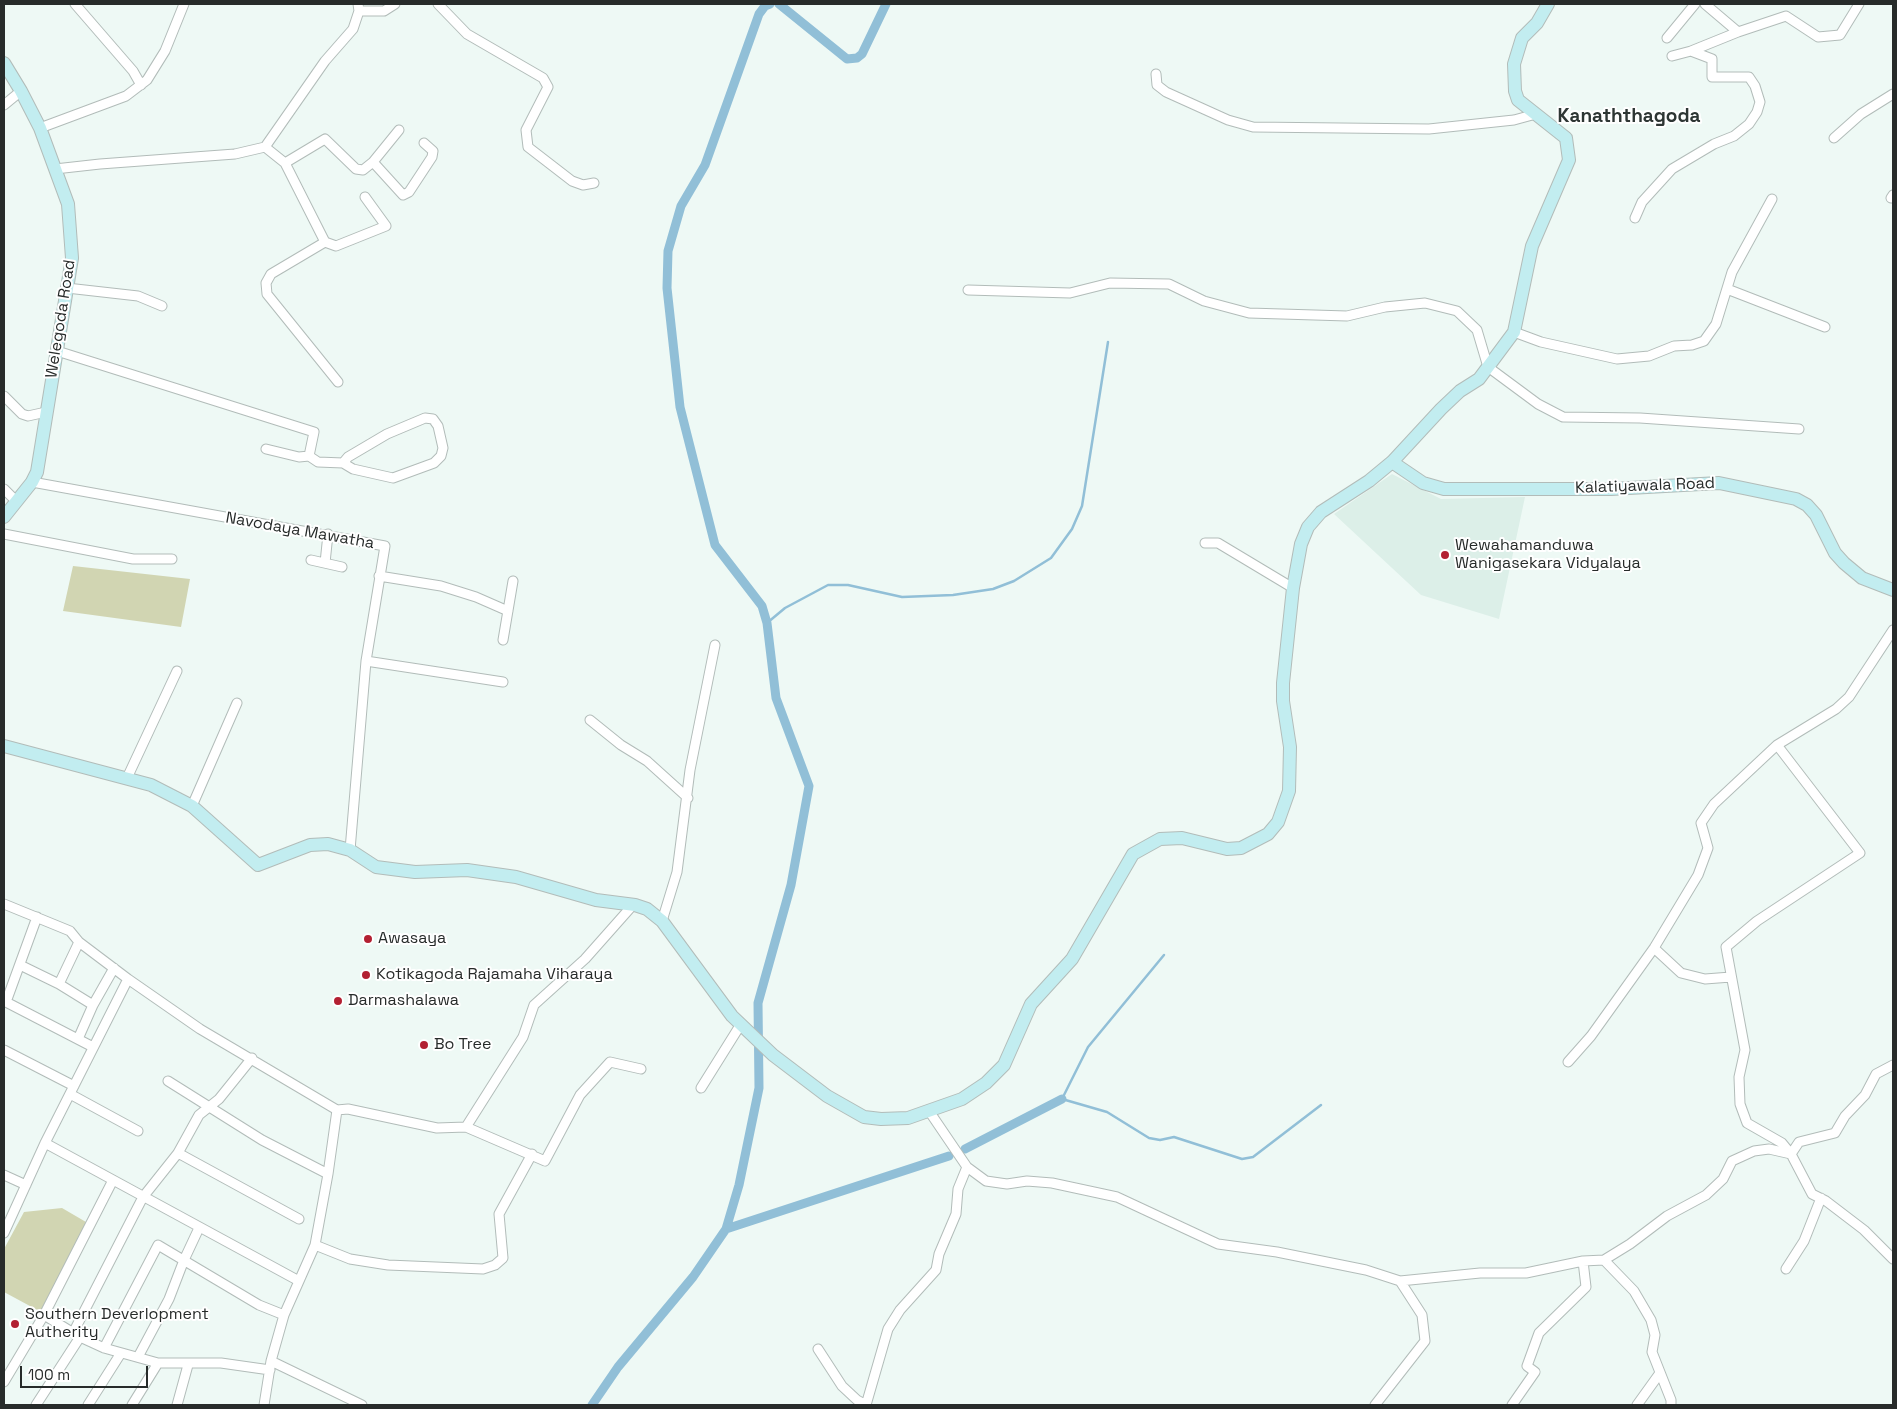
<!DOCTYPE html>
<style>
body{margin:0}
#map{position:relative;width:1897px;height:1409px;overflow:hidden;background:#eef9f5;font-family:"Space Grotesk",sans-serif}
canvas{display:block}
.frame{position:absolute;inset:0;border:5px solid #272b2a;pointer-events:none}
.scale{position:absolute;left:20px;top:1366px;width:128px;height:22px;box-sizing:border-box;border:2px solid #272b2a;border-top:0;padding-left:6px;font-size:15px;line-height:18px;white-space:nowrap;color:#272b2a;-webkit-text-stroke:4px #fff;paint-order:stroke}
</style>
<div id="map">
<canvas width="1897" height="1409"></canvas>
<div class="frame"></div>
<div class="scale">100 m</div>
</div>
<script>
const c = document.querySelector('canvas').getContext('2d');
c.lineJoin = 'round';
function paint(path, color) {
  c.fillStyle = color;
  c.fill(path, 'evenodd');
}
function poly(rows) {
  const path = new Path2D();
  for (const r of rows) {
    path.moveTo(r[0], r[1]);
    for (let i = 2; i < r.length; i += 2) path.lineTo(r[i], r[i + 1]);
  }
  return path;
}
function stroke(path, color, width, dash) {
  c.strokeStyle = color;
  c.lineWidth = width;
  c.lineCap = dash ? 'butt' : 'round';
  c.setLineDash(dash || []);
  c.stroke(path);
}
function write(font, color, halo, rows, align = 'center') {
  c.font = font + ' "Space Grotesk",sans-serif';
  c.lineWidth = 4;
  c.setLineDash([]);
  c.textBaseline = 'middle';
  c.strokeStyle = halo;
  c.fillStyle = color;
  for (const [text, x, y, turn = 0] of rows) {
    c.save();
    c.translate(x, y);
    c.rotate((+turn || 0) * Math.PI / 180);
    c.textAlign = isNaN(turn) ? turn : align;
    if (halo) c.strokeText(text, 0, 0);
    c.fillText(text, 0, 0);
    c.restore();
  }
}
paint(poly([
 [1392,474,1441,499,1525,497,1499,619,1421,595,1334,514]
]), '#dcefe8');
paint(poly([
 [73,566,190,579,181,627,63,611],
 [62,1208,86,1222,41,1312,4,1292,4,1249,24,1212]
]), '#d1d5b2');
stroke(poly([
 [767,623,785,608,828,585,848,585,902,597,953,595,993,589,1014,581,1051,558,1072,529,1082,506,1108,342],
 [1164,955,1088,1047,1062,1099,1107,1112,1149,1138,1160,1140,1174,1137,1242,1159,1253,1157,1321,1105]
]), '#91bfd7', 2.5);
stroke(poly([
 [779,4,847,59,857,58,862,54,886,4],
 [965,1149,1062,1099],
 [726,1229,949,1156],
 [592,1405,618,1367,693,1277,726,1229,739,1185,759,1088,758,1003,791,885,809,786,776,698,767,623,762,606,715,545,680,407,667,288,668,251,681,206,705,165,759,14,765,6,770,4]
]), '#91bfd7', 9);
const street = poly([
 [75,4,133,71,141,85],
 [438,4,467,34,543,78,548,87,526,130,528,147,572,181,583,185,594,183],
 [1705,4,1738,32],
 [359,11,384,11,395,4],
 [1667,38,1695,4],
 [1672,56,1691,51,1738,32,1786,16,1818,37,1840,35,1859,4],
 [1156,74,1157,85,1166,92,1228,120,1253,127,1429,129,1514,120,1536,114],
 [4,105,21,91],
 [40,128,126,96,147,80,165,51,184,4],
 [1834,138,1861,114,1893,94],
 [265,147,325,61,353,29,359,11,358,4],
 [373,162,403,195,409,192,432,157,433,151,424,143],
 [285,163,325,242,336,246,386,226,365,197],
 [55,169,100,164,235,154,265,147,285,163,325,139,356,169,363,170,373,162,399,130],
 [1891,198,1893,195],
 [1635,218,1642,202,1672,169,1714,144,1734,136,1749,124,1757,112,1760,102,1755,86,1749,77,1712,77,1712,59,1691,51],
 [325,242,271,274,266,283,267,294,338,382],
 [67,288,138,296,162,306],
 [1727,289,1825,327],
 [968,290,1070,293,1110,283,1169,284,1204,301,1249,313,1347,316,1385,307,1425,303,1457,311,1477,330,1488,367,1538,404,1563,417,1640,418,1799,429],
 [1514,332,1541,342,1617,359,1649,356,1674,346,1692,345,1704,341,1716,324,1732,272,1772,199],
 [57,351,314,432,309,456,318,462,343,463,353,469,393,478,434,463,441,456,443,448,438,426,433,419,425,418,387,434,348,457,343,463],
 [4,396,22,414,28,416,46,412],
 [266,449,299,457,309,456],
 [32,482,385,546,366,661,350,850],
 [4,489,17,502],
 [4,534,133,559,172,559],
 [1205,543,1218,543,1293,588],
 [311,560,342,567],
 [325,563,328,534],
 [379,576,441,586,476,597,508,611],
 [503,640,513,581],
 [366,661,503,682],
 [590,720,621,745,647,761,688,798],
 [1777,745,1860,853,1757,921,1726,947,1745,1050,1739,1077,1740,1104,1747,1123,1782,1143,1791,1154,1799,1142,1835,1133,1845,1116,1865,1095,1876,1074,1893,1065],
 [127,778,177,671],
 [192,806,237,703],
 [4,904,70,931,79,942,128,979,200,1029,337,1110,328,1174,315,1245,284,1315,271,1361,264,1405],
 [37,917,6,1002,93,1047],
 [662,921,677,872,690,770,715,645],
 [1654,948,1681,973,1705,979,1731,977],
 [20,965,59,984,93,1005],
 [59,984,79,942],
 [78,1039,93,1005,114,968],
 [4,1050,74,1086],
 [1568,1062,1591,1036,1654,948,1698,875,1708,848,1701,823,1714,804,1777,745,1836,709,1849,697,1893,630],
 [168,1081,262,1140,328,1174],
 [701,1088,741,1024],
 [70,1094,138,1131],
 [337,1110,348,1109,437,1128,466,1127,523,1037,534,1005,585,959,632,906],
 [929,1111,967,1167,986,1181,1007,1184,1027,1181,1052,1183,1117,1197,1218,1244,1277,1252,1366,1270,1400,1281,1480,1273,1526,1273,1583,1261,1604,1260,1630,1244,1667,1216,1706,1195,1723,1179,1732,1161,1754,1151,1769,1149,1791,1154,1812,1194,1826,1201,1864,1230,1893,1259],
 [466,1127,545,1161,580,1095,610,1062,641,1069],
 [45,1143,299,1281],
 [178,1153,299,1219],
 [4,1175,26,1185],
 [4,1233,45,1143,128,979],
 [315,1245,350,1259,388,1265,483,1269,495,1265,503,1258,499,1214,532,1154],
 [1604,1260,1634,1291,1651,1320,1655,1335,1652,1352,1671,1400,1671,1405],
 [1786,1269,1804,1241,1821,1198],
 [44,1315,80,1337,104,1348,158,1363,221,1363,270,1370],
 [73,1333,143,1197,178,1153,199,1115,219,1099,252,1058],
 [104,1348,158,1245,259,1305,284,1315],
 [818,1349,842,1386,857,1400,866,1405],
 [138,1357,169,1299,184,1260,199,1228],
 [271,1361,362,1405],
 [4,1382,44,1315,113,1180],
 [36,1405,80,1337],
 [88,1405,121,1353],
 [132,1405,158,1363],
 [177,1405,188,1365],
 [866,1405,888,1329,900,1310,936,1270,939,1254,956,1214,958,1189,967,1167],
 [1375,1405,1425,1341,1422,1315,1400,1281],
 [1512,1405,1535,1372,1527,1366,1539,1333,1586,1287,1583,1261],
 [1637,1405,1660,1373]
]);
const secondary = poly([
 [4,63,21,91,40,128,68,204,72,258,37,472,32,482,4,517],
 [1392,462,1423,483,1444,489,1611,489,1719,483,1796,499,1807,505,1816,515,1835,553,1844,563,1862,578,1893,590],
 [4,746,151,785,192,806,258,865,310,845,328,844,350,850,376,867,415,872,467,870,516,877,596,900,635,905,647,909,662,921,732,1016,773,1055,827,1096,864,1117,881,1119,908,1118,962,1099,986,1083,1004,1065,1031,1004,1072,959,1133,854,1160,839,1182,838,1227,849,1241,848,1268,834,1278,822,1289,791,1290,747,1283,701,1283,683,1293,588,1301,544,1308,527,1321,512,1369,481,1392,462,1441,409,1460,391,1479,379,1514,332,1532,246,1569,160,1566,138,1518,100,1515,91,1514,64,1522,38,1537,23,1548,4]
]);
stroke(street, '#b2bcb9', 11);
stroke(secondary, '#b2bcb9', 14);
stroke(street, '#fff', 9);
stroke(secondary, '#c2edf0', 12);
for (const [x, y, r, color] of [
 [1445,555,5,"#b32032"],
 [368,939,5,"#b32032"],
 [366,975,5,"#b32032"],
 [338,1001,5,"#b32032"],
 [424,1045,5,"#b32032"],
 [15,1324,5,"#b32032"]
]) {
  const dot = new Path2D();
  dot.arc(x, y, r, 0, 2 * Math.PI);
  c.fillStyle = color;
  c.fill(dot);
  stroke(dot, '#fff', 2);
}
write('16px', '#272b2a', '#fff', [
 ["Welegoda Road",61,319,-81],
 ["Kalatiyawala Road",1645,486,-2],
 ["Navodaya Mawatha",300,531,10]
]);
write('16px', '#272b2a', '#fff', [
 ["Wewahamanduwa",1455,546],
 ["Wanigasekara Vidyalaya",1455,564],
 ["Awasaya",378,939],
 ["Kotikagoda Rajamaha Viharaya",376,975],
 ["Darmashalawa",348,1001],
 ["Bo Tree",434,1045],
 ["Southern Deverlopment",25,1315],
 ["Autherity",25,1333]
], 'left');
write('bold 19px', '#2e3634', '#fff', [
 ["Kanaththagoda",1629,117]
]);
</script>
